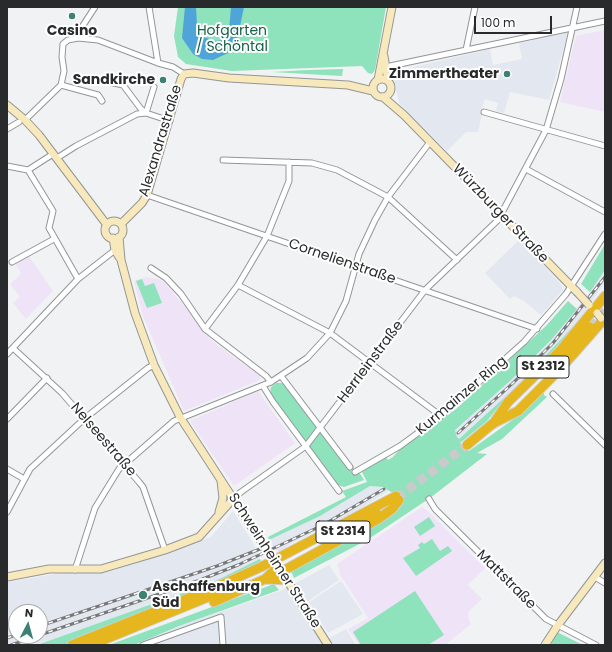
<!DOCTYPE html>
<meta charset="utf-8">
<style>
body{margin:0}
#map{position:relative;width:612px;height:652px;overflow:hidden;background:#f1f2f4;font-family:Poppins,sans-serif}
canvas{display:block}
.frame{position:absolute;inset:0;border:8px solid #292a2b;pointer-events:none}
.north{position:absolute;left:8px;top:604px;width:40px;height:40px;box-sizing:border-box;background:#fff;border:1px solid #a9aaaa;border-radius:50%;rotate:6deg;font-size:11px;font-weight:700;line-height:16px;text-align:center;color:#292a2b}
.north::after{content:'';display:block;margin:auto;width:14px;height:18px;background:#3d8174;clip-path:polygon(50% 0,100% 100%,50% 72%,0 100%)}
.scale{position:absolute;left:474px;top:16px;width:78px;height:18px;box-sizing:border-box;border:2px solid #292a2b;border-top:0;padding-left:5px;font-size:12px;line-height:14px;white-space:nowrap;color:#292a2b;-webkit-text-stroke:3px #fff;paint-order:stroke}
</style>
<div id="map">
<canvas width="612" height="652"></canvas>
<div class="frame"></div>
<div class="north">N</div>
<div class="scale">100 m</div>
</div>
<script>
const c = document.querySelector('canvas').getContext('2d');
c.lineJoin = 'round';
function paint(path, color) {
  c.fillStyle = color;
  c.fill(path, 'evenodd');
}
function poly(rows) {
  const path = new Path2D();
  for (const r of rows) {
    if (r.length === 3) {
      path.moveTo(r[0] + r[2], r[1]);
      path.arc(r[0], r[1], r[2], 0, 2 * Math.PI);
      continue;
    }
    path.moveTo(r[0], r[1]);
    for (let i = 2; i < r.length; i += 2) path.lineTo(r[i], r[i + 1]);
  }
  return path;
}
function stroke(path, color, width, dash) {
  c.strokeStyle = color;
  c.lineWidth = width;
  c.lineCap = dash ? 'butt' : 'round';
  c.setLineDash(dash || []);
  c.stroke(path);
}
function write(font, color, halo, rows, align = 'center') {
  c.font = font + ' Poppins,sans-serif';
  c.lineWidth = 4;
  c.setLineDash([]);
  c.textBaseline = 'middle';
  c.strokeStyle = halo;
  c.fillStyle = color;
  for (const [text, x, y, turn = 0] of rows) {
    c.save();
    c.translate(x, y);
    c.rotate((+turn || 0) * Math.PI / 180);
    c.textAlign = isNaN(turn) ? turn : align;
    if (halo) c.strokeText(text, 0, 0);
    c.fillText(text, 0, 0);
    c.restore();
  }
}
paint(poly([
 [568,32,549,100,510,92,504,113,496,111,498,103,485,99,480,113,482,114,478,132,466,132,447,151,399,103,393,72,490,49,493,65,522,59,519,43],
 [519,240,561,284,563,290,541,315,524,301,514,296,510,299,485,273],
 [605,270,605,282,581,318,516,387,458,440,455,430,511,380,551,340,590,292],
 [370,486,379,487,390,490,358,510,288,545,285,550,280,552,276,550,269,540,320,516],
 [233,511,253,543,260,559,211,583,37,645,7,645,7,625,16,622,16,636,40,636,40,612,16,612,16,620,13,617,7,619,7,582,61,573,112,571,211,537],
 [329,565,339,580,298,608,322,642,346,629,356,645,134,645,179,626,283,590],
 [341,581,363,614,328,633,308,603]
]), '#e2e7f0');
paint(poly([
 [605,30,605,112,560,102,576,36],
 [28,255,53,291,26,319,13,303,20,297,10,284,21,274,15,263],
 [146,277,158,279,164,282,186,308,199,327,216,344,260,376,260,380,184,411,143,316,134,281],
 [258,391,295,443,234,486,190,421],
 [422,507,428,511,485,568,468,585,482,599,468,612,469,621,471,624,445,645,359,645,348,629,368,618,339,573,340,572,337,564]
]), '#efe3f7');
paint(poly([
 [178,7,386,7,375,70,372,74,368,73,362,66,232,71,186,64,178,57,174,36],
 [343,69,342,76,272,72,308,70],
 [605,244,605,270,590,292,581,284],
 [142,279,145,286,154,283,162,303,147,308,136,281],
 [568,301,577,309,551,340,511,380,455,430,457,437,459,439,516,387,581,318,580,322,541,365,500,405,487,421,460,443,469,451,518,416,544,390,544,395,547,397,502,439,477,453,487,454,430,498,367,540,294,578,291,571,389,514,393,493,383,487,370,486,320,516,269,540,268,537,346,497,342,491,367,482,362,472,385,456,388,460,393,457,399,450,456,409,546,326],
 [276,383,282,383,285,386,354,475,359,472,364,480,344,487,338,485,270,393,271,387],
 [429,517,435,526,420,536,414,527],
 [432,539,440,551,448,546,452,551,416,576,403,558,420,548,418,545,422,542,424,544],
 [260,559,262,563,175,602,99,630,106,645,37,645,211,583],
 [274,584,279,590,179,626,134,645,109,645],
 [415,591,444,635,428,645,361,645,353,632],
 [557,632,583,645,551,645]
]), '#8ee2bc');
paint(poly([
 [185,7,196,7,197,25,200,36,216,41,223,40,229,31,231,7,244,7,236,45,228,53,213,60,202,59,193,54,182,38]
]), '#50a5d8');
stroke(poly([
 [590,327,605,308],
 [397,498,467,445]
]), '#c9cacc', 9, [9, 4.5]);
const street = poly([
 [149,7,158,63],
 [78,38,82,27,95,7],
 [466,50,475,7],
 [390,66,605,21],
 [100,80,123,85,141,109,146,113,170,121],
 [61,85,98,95,102,101],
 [484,112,605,146],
 [146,113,154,87],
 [25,120,61,85,64,71,62,57,63,44,68,40,78,38,98,40,158,63,173,67,184,74],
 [7,129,19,122],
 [57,158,76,146,137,114,146,113],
 [223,160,312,163,337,170,388,197,457,260],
 [7,166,28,170,53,154],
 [526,169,605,212],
 [28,170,53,211,49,228,78,279],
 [147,195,537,329],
 [12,262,54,239],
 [151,268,166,278,181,294,205,329,266,376,271,382],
 [238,285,330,333,441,416],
 [205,329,238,285,267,236,289,181,289,162],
 [14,349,62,393,139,482,143,487,165,550],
 [7,354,78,279,115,250],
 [281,376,350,467],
 [263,386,273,402,339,491],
 [553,394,605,445],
 [7,419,47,378],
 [7,469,24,479],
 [355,472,400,446,441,416,524,342,566,294,605,234],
 [233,499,241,492,306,446,425,290,498,220,546,130,561,79,577,7],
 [429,499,435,509,546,619,596,645],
 [7,512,30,469,84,419,148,368,154,365],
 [75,570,95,508,119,469,174,421,271,382,307,358,330,333,346,301,359,254,375,220,388,197,430,142],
 [595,577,605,583],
 [143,645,221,617,223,645]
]);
const secondary = poly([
 [384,56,388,81],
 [382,88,9],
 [378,80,392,7],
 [383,97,404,115,577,292],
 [7,105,25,120,39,135,107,225],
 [114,230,9],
 [121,224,142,203,147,195,181,79,184,74,193,73,229,78,348,85,373,91],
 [119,237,121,260,135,313,154,365,180,417,260,540],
 [113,238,115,250,119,257],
 [219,512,223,498,221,481],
 [7,577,49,569,101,569,165,550,199,537,233,499],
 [285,577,328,645],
 [545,645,558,625,605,563]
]);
const highway = poly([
 [561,359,590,327],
 [494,423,518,411,561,368,605,318],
 [493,424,508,402,559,352,605,296],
 [467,445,497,420],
 [325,542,376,512],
 [281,572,378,519,392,509,399,500],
 [265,579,287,580],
 [214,602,265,579,278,567],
 [72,645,214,588,261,567,396,496],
 [91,645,225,590]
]);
stroke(street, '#949597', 7);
stroke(secondary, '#949597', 9);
stroke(highway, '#d0d0d0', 11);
stroke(street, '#fff', 5);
stroke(secondary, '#f7e9bb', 7);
stroke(highway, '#e5b61d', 9);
const rail = poly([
 [458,433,513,383,553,343,605,277],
 [40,626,217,566,265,547],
 [40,635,200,580,238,565,323,525,384,489],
 [7,638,16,635],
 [11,645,37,636]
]);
stroke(rail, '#777879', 3);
stroke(rail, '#fff', 1.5, [4.5]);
const secondaryBridge = poly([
 [577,292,589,305],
 [597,313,601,318],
 [260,540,270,555],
 [276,564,278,567]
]);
stroke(secondaryBridge, '#949597', 9, []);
stroke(secondaryBridge, '#f7e9bb', 7);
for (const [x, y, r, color] of [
 [72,16,4,"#3d8174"],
 [507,74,4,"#3d8174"],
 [163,80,4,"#3d8174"],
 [143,595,5,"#3d8174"]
]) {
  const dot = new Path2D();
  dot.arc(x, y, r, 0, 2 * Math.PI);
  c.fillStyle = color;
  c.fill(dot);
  stroke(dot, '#fff', 1.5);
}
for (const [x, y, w] of [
 [543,367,52],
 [343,532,54]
]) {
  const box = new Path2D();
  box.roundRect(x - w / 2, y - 11, w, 22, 3);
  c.fillStyle = '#fff';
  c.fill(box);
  stroke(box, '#292a2b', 1);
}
write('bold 13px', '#292a2b', null, [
 ["St 2312",543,367],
 ["St 2314",343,532]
]);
write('bold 14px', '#292a2b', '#fff', [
 ["Casino",72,31,"center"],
 ["Zimmertheater",499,74],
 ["Sandkirche",155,80],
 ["Aschaffenburg",152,587,"left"],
 ["Süd",152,603,"left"]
], 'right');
write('14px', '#176246', '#fff', [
 ["Hofgarten",232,31],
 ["/ Schöntal",232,47]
]);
write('14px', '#292a2b', '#fff', [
 ["Alexandrastraße",161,141,-73],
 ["Würzburger Straße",500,214,46],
 ["Cornelienstraße",342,262,19],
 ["Herrleinstraße",371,362,-53],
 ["Kurmainzer Ring",462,396,-40],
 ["Nelseestraße",103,440,49],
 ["Schweinheimer Straße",274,561,57],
 ["Mattstraße",506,580,45]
]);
</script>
